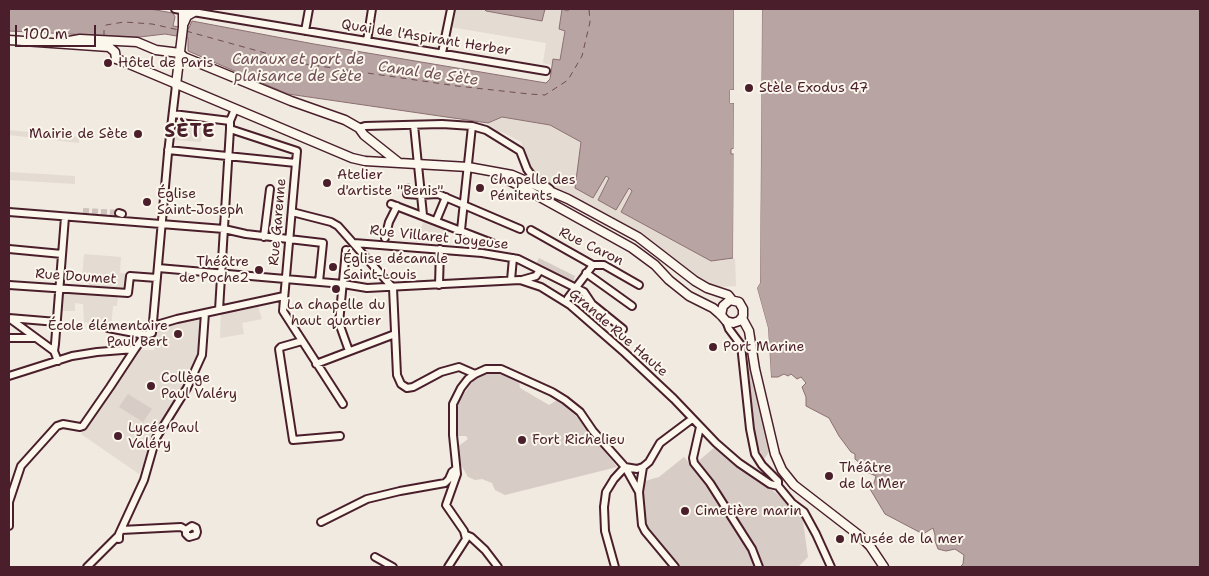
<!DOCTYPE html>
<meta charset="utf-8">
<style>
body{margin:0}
#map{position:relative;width:1209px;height:576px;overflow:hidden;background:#f0eae0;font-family:"Shantell Sans",sans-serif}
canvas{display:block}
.frame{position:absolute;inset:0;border:10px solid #4a1f2b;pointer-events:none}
.scale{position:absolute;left:15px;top:25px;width:81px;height:22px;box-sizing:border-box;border:2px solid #4a1f2b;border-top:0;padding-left:6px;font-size:15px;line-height:18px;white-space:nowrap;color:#4a1f2b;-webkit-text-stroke:4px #fbf7ec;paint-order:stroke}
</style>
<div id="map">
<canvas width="1209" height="576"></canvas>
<div class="frame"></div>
<div class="scale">100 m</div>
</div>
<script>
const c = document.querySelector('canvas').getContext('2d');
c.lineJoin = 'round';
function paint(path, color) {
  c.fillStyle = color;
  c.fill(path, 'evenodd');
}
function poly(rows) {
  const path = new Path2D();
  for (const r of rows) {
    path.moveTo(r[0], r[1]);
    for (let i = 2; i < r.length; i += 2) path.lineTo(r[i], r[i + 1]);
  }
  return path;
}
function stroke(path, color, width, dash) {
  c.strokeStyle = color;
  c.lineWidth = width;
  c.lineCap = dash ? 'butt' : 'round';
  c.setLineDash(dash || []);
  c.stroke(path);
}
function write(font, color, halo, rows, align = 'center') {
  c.font = font + ' "Shantell Sans",sans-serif';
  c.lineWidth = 4;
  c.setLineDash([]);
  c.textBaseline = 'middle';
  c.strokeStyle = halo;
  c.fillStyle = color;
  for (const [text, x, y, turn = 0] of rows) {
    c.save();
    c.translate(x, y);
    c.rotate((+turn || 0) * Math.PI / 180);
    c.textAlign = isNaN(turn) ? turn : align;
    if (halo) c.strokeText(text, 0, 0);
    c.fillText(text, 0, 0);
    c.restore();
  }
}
paint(poly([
 [454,9,484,9,486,11,542,21,545,9,569,9,569,11,562,9,565,31,560,60,553,59,553,65,543,63,546,43,450,27],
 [502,117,550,125,581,142,605,176,632,190,621,212,711,261,735,257,736,286,721,287,708,284,687,272,651,241,544,182,528,164,521,142,502,132,494,132,488,123],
 [177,121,203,124,201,142,175,140],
 [9,130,79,137,79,143,9,135],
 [9,172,75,176,75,184,9,180],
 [424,221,450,232,447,238,443,237,441,242,415,242],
 [84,254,121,257,120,273,128,274,126,289,89,287,89,279,82,278],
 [63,292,118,295,117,306,113,306,111,327,84,322,83,304,75,303,75,311,62,311],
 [257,303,262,319,242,323,244,334,220,338,221,311],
 [203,316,200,355,182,393,150,440,152,442,145,464,139,474,81,434,108,394,110,395,128,368,127,367,139,350,154,350,156,327]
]), '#e4dbd2');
paint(poly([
 [539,258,575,276,573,282,536,264],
 [746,360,750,361,769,445,769,452,764,459,756,444,749,376],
 [494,372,519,381,520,388,549,405,557,400,577,417,617,467,505,495,495,490,492,483,482,479,475,480,468,477,458,460,457,447,468,439,466,436,457,436,457,405,474,379,483,373],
 [128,394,152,409,143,422,119,407],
 [715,447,737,467,772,490,802,514,808,557,798,567,762,567,756,550,712,481,696,463],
 [684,457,708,484,749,549,757,567,679,567,646,526,643,496,645,481,659,477]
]), '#d8ccc6');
const water = poly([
 [9,9,150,9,173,13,175,17,173,26,189,28,192,21,314,44,546,83,550,79,553,59,560,60,565,31,559,29,562,9,568,11,569,9,734,9,734,90,730,90,730,103,734,103,734,148,731,149,731,154,734,154,733,258,711,261,621,212,632,191,629,188,616,210,598,200,609,178,606,176,593,198,575,188,581,142,550,125,502,117,488,123,288,94,188,51,188,38,165,34,131,38,130,37,9,31,9,9],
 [484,9,545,9,542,21,486,11,484,9],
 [762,9,1200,9,1200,567,960,567,963,564,964,555,955,549,946,551,938,549,935,541,935,535,933,528,923,534,885,514,870,489,870,484,874,483,876,476,864,471,861,464,855,459,855,454,851,452,839,436,829,418,806,406,806,397,802,387,806,383,801,377,797,379,791,374,788,376,784,374,778,377,771,377,768,328,757,288,760,283,762,9]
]);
paint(water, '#b8a4a2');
stroke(water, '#8c6f72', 1);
paint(poly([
 [734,9,736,9,736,90,732,93,732,101,736,103,736,149,734,151,736,154,735,259,733,258,734,103,730,103,730,90,734,90],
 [759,9,762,9,760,283,757,288,768,328,771,377,769,377,768,373,765,329,755,288,758,282]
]), '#f0eae0');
stroke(poly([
 [186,31,305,64,457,86,529,94,545,95,568,80,582,56,590,22,589,9],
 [104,36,104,28,106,25,124,22,152,24,179,30]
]), '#704e55', 1, [6, 5]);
stroke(poly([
 [83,211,119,213]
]), '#cfc1bc', 6, [6, 3]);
const minor = poly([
 [175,9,546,71],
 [305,31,309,9],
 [367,41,372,9],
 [442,53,451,9],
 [173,114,230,121],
 [414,125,423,215],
 [359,128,365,126,442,124,472,126,486,130,520,151,527,169,532,176,550,189],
 [230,129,297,151,283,311,343,404],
 [168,150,296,163],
 [407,188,407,194,420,195,438,194,520,229],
 [391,204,492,243],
 [9,212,224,229,246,234,323,243,319,282],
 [292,212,331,222,338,226,393,288],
 [119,213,122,214],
 [436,221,446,197],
 [461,230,472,126],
 [531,230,593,265,604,265,639,285],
 [264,237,270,189],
 [385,238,389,222,397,206],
 [354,243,482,253,518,259,584,292,592,304,623,329],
 [9,249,62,254],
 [346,250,339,323,349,351],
 [158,268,343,284,367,288,520,280,541,287,570,305,625,353,674,399,716,443,739,463,770,484,778,486,792,503,804,512,816,534,831,567],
 [586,273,632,306],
 [511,280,513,258],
 [522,280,536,276,540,270],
 [9,285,128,293,130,276,157,278],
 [439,285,440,249],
 [393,288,397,375,401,384,407,388,413,387,441,372,459,367,475,374],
 [568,298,593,265],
 [219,310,230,129,230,121,235,109],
 [9,318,54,351],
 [9,318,57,322],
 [726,321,729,329,741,345,750,429,755,454,762,465,778,481,778,486],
 [153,326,177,319,284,296],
 [108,328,145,335],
 [9,338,35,338],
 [302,341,281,347,279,349,293,440,340,436],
 [58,361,54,351,55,344,65,217],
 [316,364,395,334],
 [9,376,72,356,97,352,135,349],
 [700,427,693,458,694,463,710,483,752,549,759,567],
 [625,467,639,492],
 [643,467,639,492,642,525,645,531,675,567],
 [321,522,367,499,400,491,445,483,449,479,452,472,456,469],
 [9,526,9,502,21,466,57,426,63,424,80,427,83,426,110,387,135,349,145,335,152,333,168,153,176,85],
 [121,530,181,527,186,530,192,526,196,528,197,532,196,535,189,537,186,534,186,530],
 [466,535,471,537,485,550,498,567],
 [119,539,119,534,144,480,156,438,187,388,202,355,205,313],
 [375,557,393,567],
 [87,567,119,535],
 [448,567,466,539,464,531,446,505,457,474,453,435,453,404,461,388,468,379,475,374,486,369,501,369,552,392,565,400,580,412,593,431,625,467,637,469,643,467,649,462,660,443,692,419],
 [615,567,605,531,604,507,606,492,614,479,625,467]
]);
const major = poly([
 [184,23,187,16,194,12],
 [9,40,109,47,115,52,116,59,122,61,352,158,365,161,468,167,512,175,568,199,638,237,695,281,707,288,728,295,732,300],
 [69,41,80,39,137,42,156,50,180,53,184,57,291,101,345,120,359,128,364,135,398,162],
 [176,85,183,27,183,9],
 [498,175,520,186,632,248,655,265,669,280,689,296,713,308,721,315,726,321,733,323,739,321,743,316,743,309,739,302,730,300,723,306,721,315],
 [742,318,749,331,755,369,775,454,782,470,794,485,860,536,870,546,884,567]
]);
stroke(minor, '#4a1f2b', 10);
stroke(major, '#4a1f2b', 11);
stroke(minor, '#fbf7ec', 6);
stroke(major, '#fbf7ec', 8);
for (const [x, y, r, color] of [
 [108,63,5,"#4a1f2b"],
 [749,88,5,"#4a1f2b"],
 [138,134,5,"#4a1f2b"],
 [327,183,5,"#4a1f2b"],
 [480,188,5,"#4a1f2b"],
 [147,202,5,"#4a1f2b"],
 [333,267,5,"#4a1f2b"],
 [259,270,5,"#4a1f2b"],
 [336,289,5,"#4a1f2b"],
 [178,334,5,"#4a1f2b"],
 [713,347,5,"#4a1f2b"],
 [151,386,5,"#4a1f2b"],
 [118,436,5,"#4a1f2b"],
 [522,440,5,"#4a1f2b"],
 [829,476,5,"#4a1f2b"],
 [685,511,5,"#4a1f2b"],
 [840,539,5,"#4a1f2b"]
]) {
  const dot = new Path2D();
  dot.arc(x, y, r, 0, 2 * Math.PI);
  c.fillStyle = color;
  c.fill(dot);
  stroke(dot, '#fbf7ec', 2);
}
write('14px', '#4a1f2b', '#fbf7ec', [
 ["Quai de l'Aspirant Herber",426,38,9],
 ["Rue Garenne",278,222,-85],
 ["Rue Villaret Joyeuse",439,238,6],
 ["Rue Caron",591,247,26],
 ["Rue Doumet",76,277,4],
 ["Grande Rue Haute",618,333,41]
]);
write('14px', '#4a1f2b', '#fbf7ec', [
 ["Hôtel de Paris",118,63],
 ["Stèle Exodus 47",759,88],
 ["Mairie de Sète",128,134,"right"],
 ["Atelier",337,175],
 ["d'artiste \"Benis\"",337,191],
 ["Chapelle des",490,180],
 ["Pénitents",490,196],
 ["Église",157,194],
 ["Saint-Joseph",157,210],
 ["Église décanale",343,259],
 ["Saint-Louis",343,275],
 ["Théâtre",249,262,"right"],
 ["de Poche2",249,278,"right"],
 ["La chapelle du",336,305,"center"],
 ["haut quartier",336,321,"center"],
 ["École élémentaire",168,326,"right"],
 ["Paul Bert",168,342,"right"],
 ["Port Marine",723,347],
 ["Collège",161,378],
 ["Paul Valéry",161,394],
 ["Lycée Paul",128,428],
 ["Valéry",128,444],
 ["Fort Richelieu",532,440],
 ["Théâtre",839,468],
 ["de la Mer",839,484],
 ["Cimetière marin",695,511],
 ["Musée de la mer",850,539]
], 'left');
write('italic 15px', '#704e55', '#fbf7ec', [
 ["Canaux et port de",298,60],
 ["plaisance de Sète",298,77],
 ["Canal de Sète",428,74,8]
]);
c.letterSpacing = '1px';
write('bold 19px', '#4a1f2b', '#fbf7ec', [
 ["SÈTE",190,132]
]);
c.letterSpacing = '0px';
</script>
